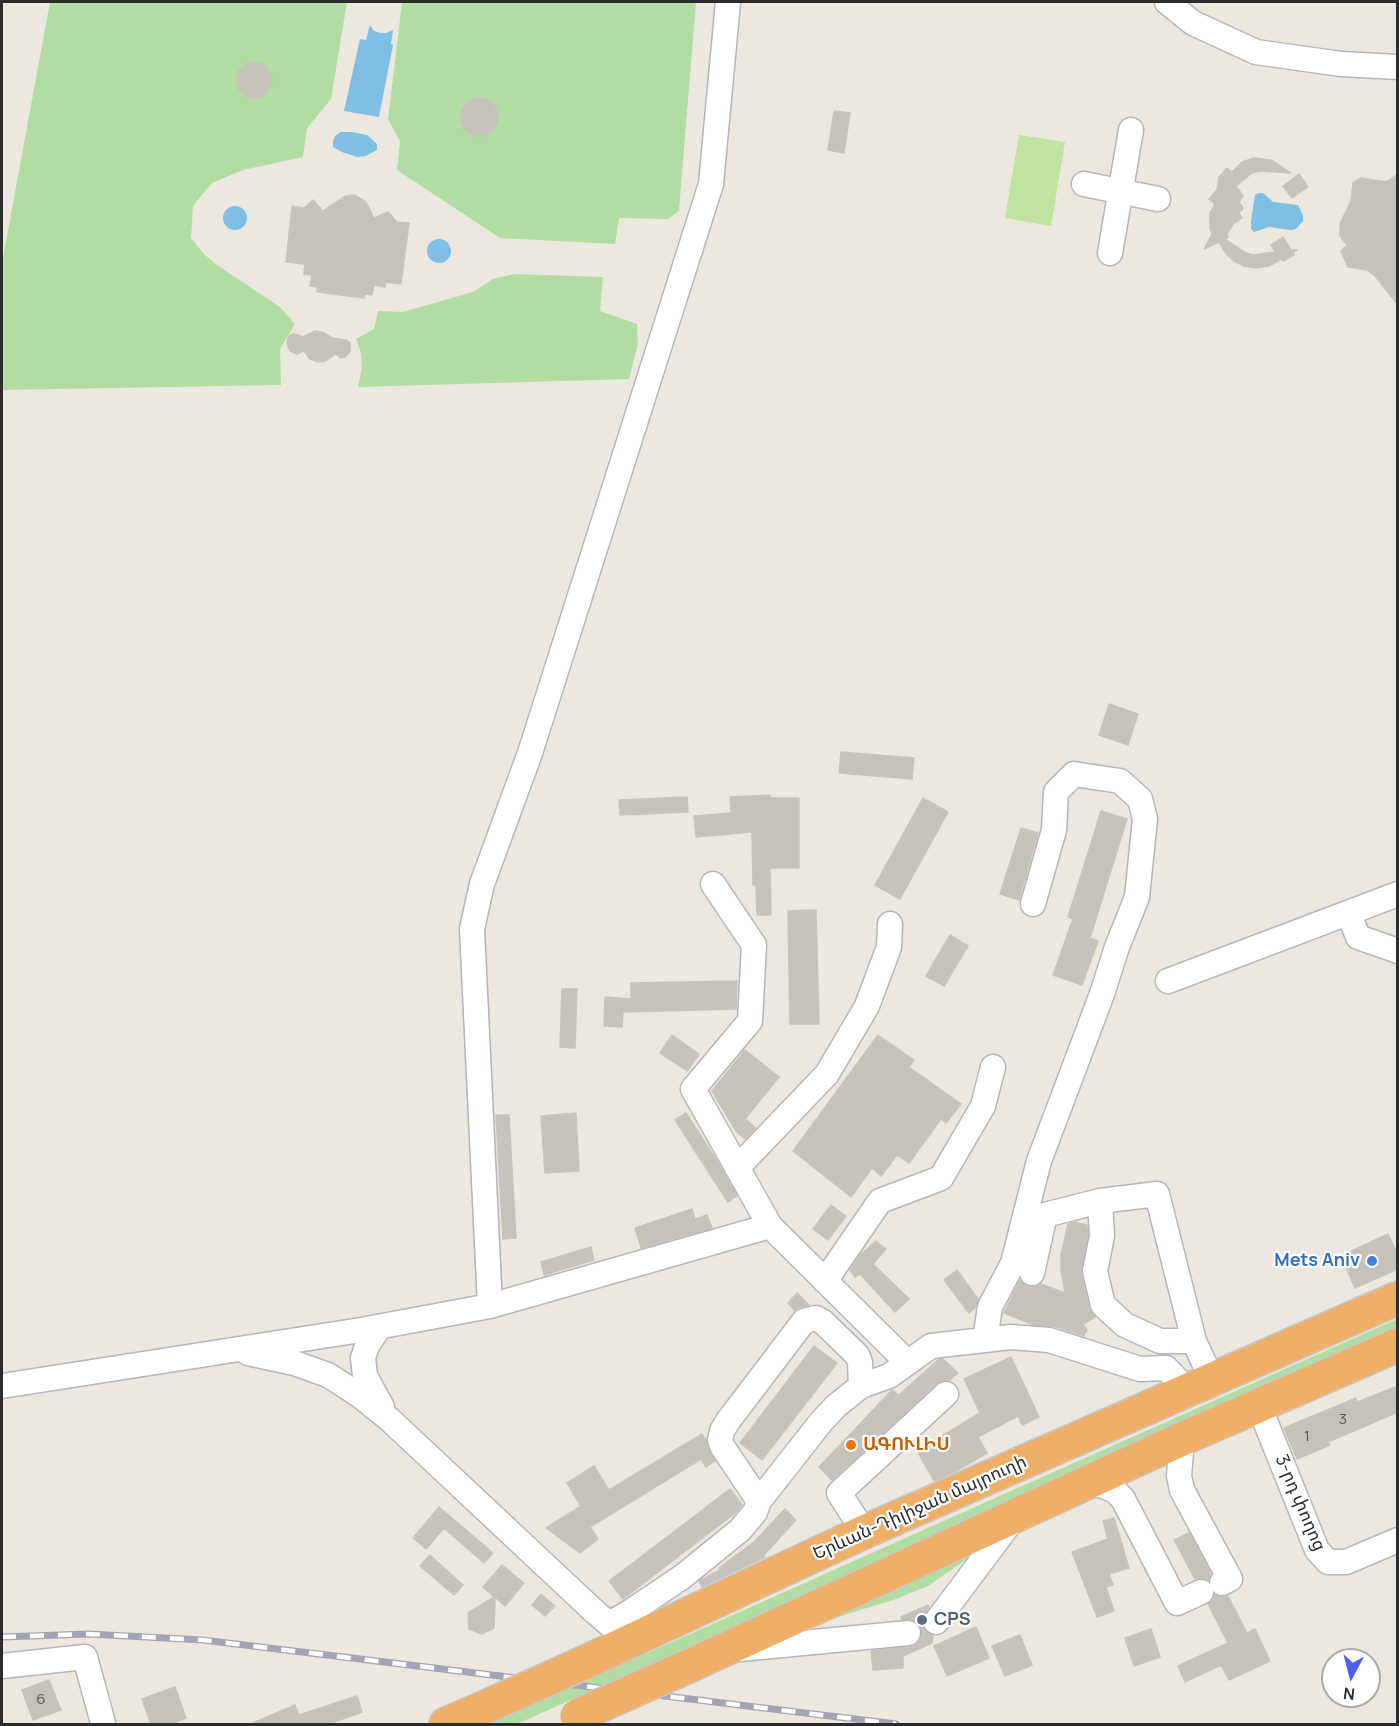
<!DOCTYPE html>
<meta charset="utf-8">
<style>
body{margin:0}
#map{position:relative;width:1399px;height:1726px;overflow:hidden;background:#ece8e0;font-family:Manrope,sans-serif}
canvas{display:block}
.frame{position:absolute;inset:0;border:3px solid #2c2c2c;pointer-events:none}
.north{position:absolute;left:1321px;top:1648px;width:60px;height:60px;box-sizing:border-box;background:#fff;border:2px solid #ababab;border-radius:50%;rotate:187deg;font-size:16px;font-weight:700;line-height:24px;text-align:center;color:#2c2c2c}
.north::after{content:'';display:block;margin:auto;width:21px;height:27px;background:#515fe8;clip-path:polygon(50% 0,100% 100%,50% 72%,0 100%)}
</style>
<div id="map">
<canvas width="1399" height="1726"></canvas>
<div class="frame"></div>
<div class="north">N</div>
</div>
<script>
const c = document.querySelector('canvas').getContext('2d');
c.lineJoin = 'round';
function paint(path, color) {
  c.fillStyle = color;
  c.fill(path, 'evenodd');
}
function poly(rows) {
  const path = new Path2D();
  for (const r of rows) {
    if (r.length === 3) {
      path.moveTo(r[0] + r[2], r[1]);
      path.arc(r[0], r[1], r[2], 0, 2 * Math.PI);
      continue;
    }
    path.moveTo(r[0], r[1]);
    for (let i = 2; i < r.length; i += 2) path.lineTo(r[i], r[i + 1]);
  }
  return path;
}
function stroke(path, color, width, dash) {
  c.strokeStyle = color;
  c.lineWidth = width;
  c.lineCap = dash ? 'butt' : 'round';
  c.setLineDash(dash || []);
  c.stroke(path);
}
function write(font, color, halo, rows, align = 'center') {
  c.font = font + ' Manrope,"Noto Sans Armenian",sans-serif';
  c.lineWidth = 4.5;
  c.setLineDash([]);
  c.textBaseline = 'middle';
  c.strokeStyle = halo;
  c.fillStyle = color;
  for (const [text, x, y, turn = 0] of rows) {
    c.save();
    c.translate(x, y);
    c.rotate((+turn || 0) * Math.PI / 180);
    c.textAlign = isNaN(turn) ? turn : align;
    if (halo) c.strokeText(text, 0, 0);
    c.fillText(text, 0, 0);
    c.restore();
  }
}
paint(poly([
 [50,2,347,2,331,99,307,128,303,157,243,170,212,183,193,206,191,238,204,254,217,265,280,307,295,324,280,349,281,385,2,390,2,263],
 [412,2,696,2,679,210,669,219,619,218,615,244,500,238,397,170,400,141,388,119,402,3],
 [515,274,603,277,600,311,637,324,638,343,629,379,358,387,362,368,361,353,356,339,374,329,378,311,403,312,473,292,493,279],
 [1397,1319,1397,1332,517,1724,488,1724],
 [977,1552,928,1586,896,1599,825,1621]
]), '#b1dda2');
paint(poly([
 [1019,135,1065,142,1051,226,1005,218]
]), '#c0e39f');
paint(poly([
 [370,25,374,31,380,33,386,33,393,30,391,44,393,45,379,117,344,111,360,39,366,40],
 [341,132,351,132,367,135,377,144,377,150,366,156,357,157,342,152,333,147,333,141,335,136],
 [1259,193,1263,193,1273,202,1298,205,1303,215,1303,221,1296,229,1291,230,1269,227,1254,232,1251,229,1251,221,1255,195],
 [235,218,12],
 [439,251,12]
]), '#7ebfe3');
const building = poly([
 [254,80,18],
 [479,117,19],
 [834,111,850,113,844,153,828,150,834,111],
 [1254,158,1271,160,1291,173,1260,171,1252,173,1236,186,1243,196,1239,202,1243,208,1239,213,1242,218,1233,224,1227,234,1228,237,1225,239,1246,253,1253,255,1275,252,1271,245,1283,237,1291,250,1297,250,1293,252,1294,255,1283,261,1281,259,1269,266,1256,268,1244,266,1234,261,1226,254,1219,242,1204,249,1212,234,1210,228,1210,212,1214,207,1214,203,1209,199,1217,190,1219,177,1227,168,1232,172,1242,162,1254,158],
 [1299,174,1308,187,1292,198,1283,186,1299,174],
 [1398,174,1398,305,1375,276,1367,270,1348,267,1341,251,1347,245,1340,236,1340,224,1351,201,1353,183,1361,178,1386,182,1398,174],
 [354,195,366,202,374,218,388,212,397,222,409,223,401,284,386,282,385,287,374,285,372,295,365,294,364,298,317,292,317,287,310,286,312,275,304,274,305,264,286,262,292,206,304,208,313,200,323,211,345,196,354,195],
 [315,331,322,332,332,338,346,340,350,343,350,352,345,357,341,358,335,354,326,361,318,362,310,359,304,351,297,354,290,351,288,347,287,342,289,336,293,334,299,335,303,337,315,331],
 [1109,704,1138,714,1128,745,1099,735,1109,704],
 [841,752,914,758,912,779,839,773,841,752],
 [770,795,770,798,799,798,799,868,770,868,771,915,757,915,756,885,753,885,752,832,696,837,694,816,731,813,730,797,770,795],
 [687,797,688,812,620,815,619,800,687,797],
 [923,798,948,812,900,899,875,885,923,798],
 [1101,811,1127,819,1090,938,1098,941,1082,985,1053,975,1073,919,1068,917,1101,811],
 [1021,828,1038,833,1019,900,1000,894,1021,828],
 [816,910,819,1024,790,1024,788,911,816,910],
 [950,935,968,946,944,986,926,976,950,935],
 [737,981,736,1009,623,1012,622,1027,604,1026,605,997,631,999,631,983,737,981],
 [562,989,577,989,575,1048,560,1047,562,989],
 [672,1035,699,1054,687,1071,660,1053,672,1035],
 [878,1035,914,1060,909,1067,961,1104,946,1123,941,1119,909,1163,897,1155,881,1176,872,1168,851,1197,793,1151,878,1035],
 [745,1050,779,1077,745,1119,756,1128,745,1139,736,1131,712,1091,745,1050],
 [576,1113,579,1171,545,1173,541,1116,576,1113],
 [686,1113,717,1161,737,1196,728,1202,675,1120,686,1113],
 [496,1115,509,1115,516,1238,503,1239,496,1115],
 [831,1205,846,1216,828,1240,813,1229,831,1205],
 [692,1209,695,1219,707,1215,712,1228,641,1248,635,1228,692,1209],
 [1074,1222,1087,1225,1088,1234,1081,1274,1089,1308,1095,1317,1083,1324,1087,1330,1084,1336,1053,1326,1034,1325,1004,1313,1020,1280,1028,1287,1036,1287,1041,1284,1065,1293,1061,1270,1061,1255,1068,1224,1074,1222],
 [1388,1234,1398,1255,1398,1269,1355,1288,1341,1256,1388,1234],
 [876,1241,886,1249,873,1264,909,1299,895,1312,860,1274,855,1277,850,1270,860,1255,876,1241],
 [591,1247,594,1260,544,1275,541,1262,591,1247],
 [957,1270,978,1299,976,1307,969,1313,944,1280,957,1270],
 [797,1293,809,1305,795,1311,788,1303,797,1293],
 [814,1346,837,1363,762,1460,740,1443,814,1346],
 [1011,1357,1039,1417,1022,1425,1018,1416,978,1437,987,1453,956,1471,934,1481,917,1451,980,1413,964,1379,1011,1357],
 [943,1359,958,1373,950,1380,942,1380,936,1384,832,1480,819,1467,892,1390,899,1395,938,1360,943,1359],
 [1398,1386,1398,1412,1328,1442,1330,1445,1297,1459,1284,1428,1356,1398,1357,1402,1398,1386],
 [702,1434,706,1440,709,1451,715,1461,706,1467,701,1459,590,1527,598,1539,580,1553,546,1528,581,1506,567,1483,594,1466,609,1490,702,1434],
 [730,1489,742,1505,735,1513,623,1599,609,1581,730,1489],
 [439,1507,493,1553,484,1563,444,1528,426,1549,413,1538,439,1507],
 [785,1509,796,1520,764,1555,765,1557,702,1587,699,1581,720,1570,719,1568,754,1542,785,1509],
 [1114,1518,1129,1568,1109,1574,1113,1585,1106,1587,1114,1611,1097,1617,1072,1552,1108,1539,1103,1521,1114,1518],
 [1189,1533,1211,1574,1208,1580,1202,1578,1195,1579,1174,1540,1189,1533],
 [430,1555,463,1585,454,1595,420,1566,430,1555],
 [502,1565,524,1583,505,1606,495,1597,494,1628,482,1634,469,1629,468,1613,494,1597,483,1587,502,1565],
 [541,1594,555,1606,545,1616,532,1605,541,1594],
 [1215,1595,1222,1597,1228,1596,1247,1633,1255,1629,1270,1661,1229,1680,1221,1665,1185,1682,1178,1666,1228,1643,1208,1604,1212,1601,1215,1595],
 [928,1605,929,1607,922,1621,923,1628,927,1633,933,1636,932,1643,903,1656,903,1668,873,1670,871,1651,909,1647,917,1644,921,1639,922,1632,920,1625,913,1620,902,1619,901,1617,928,1605],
 [976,1627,989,1658,947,1676,934,1646,976,1627],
 [1151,1629,1160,1657,1134,1666,1125,1638,1151,1629],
 [1020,1635,1032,1665,1005,1676,992,1646,1020,1635],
 [49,1680,61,1710,33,1720,22,1690,49,1680],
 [175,1687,186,1718,169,1725,151,1725,142,1699,175,1687],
 [357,1696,362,1712,326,1725,248,1725,295,1705,299,1715,357,1696]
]);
paint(building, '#c5c2bb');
stroke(building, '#c8c4ba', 1.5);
stroke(poly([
 [908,1633,936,1622]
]), '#c6c2bc', 24, [24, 12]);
const minor = poly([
 [1167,2,1193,23,1256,52,1341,64,1398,67],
 [1084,184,1158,199],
 [1110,253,1131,130],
 [713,884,754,945,750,1021,693,1089,770,1226],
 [1349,914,1358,937,1398,951],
 [1168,981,1398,894],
 [737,1168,827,1074,867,1006,889,947,890,924],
 [1100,1201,1157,1194,1194,1341],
 [1032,1273,1045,1215,1100,1201,1102,1236,1095,1271,1103,1305,1125,1325,1160,1341,1194,1341,1212,1380],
 [825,1281,880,1201,941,1178,983,1106,993,1067],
 [490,1306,472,929,482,884,530,753,711,184,728,2],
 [379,1327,367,1346,363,1358,365,1376,382,1407],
 [985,1340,990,1307,1013,1263,1039,1161,1102,994,1117,947,1137,897,1145,819,1140,799,1120,781,1074,774,1056,792,1054,830,1033,904],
 [248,1353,294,1363,328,1375,359,1395,389,1419,595,1612,609,1624,624,1630],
 [2,1386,361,1330,490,1306,770,1226,907,1362],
 [1259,1406,1317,1550,1328,1562,1346,1562,1398,1540],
 [1182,1439,1179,1476,1182,1490,1230,1579,1222,1583],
 [1088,1482,1106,1487,1115,1491,1123,1499,1177,1603,1201,1592],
 [759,1501,722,1446,720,1440,722,1431,728,1421,804,1321,816,1318,823,1322,857,1355,860,1362,861,1386],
 [864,1532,839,1493,946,1394],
 [936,1622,1013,1519],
 [609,1624,633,1610,682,1577,740,1530,755,1512,759,1501,821,1422,836,1406,861,1386,889,1376,931,1346,1011,1337,1049,1340,1140,1369,1166,1368,1187,1390],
 [740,1649,908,1633],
 [2,1666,85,1657,103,1723]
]);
const highway = poly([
 [700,1661,1182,1439,1398,1345],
 [579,1665,864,1532,1398,1298],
 [446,1724,481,1709]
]);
stroke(minor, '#b3b5be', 27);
stroke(highway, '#c8c8c8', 36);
stroke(minor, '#fff', 24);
stroke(highway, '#efaf69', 33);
const rail = poly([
 [2,1637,88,1634,203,1640,896,1724]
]);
stroke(rail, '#a3a4b4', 7);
stroke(rail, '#fff', 4.5, [14]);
const highwayBridge = poly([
 [481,1709,579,1665],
 [577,1716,700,1661]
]);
stroke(highwayBridge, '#c8c8c8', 36, []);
stroke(highwayBridge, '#efaf69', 33);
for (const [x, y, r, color] of [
 [1372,1261,6,"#3f7fe0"],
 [851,1445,6,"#e8710a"],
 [922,1620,6,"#5c6f8a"]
]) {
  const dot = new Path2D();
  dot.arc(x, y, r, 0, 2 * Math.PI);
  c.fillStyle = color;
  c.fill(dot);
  stroke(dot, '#fff', 2);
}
write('15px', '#525250', null, [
 ["3",1343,1420],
 ["1",1307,1437],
 ["6",41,1700]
]);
write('bold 18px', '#366cbe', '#fff', [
 ["Mets Aniv",1360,1261]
], 'right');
write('bold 18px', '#c56008', '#fff', [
 ["ԱԳՈՒԼԻՍ",863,1445]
], 'left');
write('18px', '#2c2c2c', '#fff', [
 ["3-րդ փողոց",1300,1503,67],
 ["Երևան-Դիլիջան մայրուղի",920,1508,-24]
]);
write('bold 18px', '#4e5e75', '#fff', [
 ["CPS",934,1620]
], 'left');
</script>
